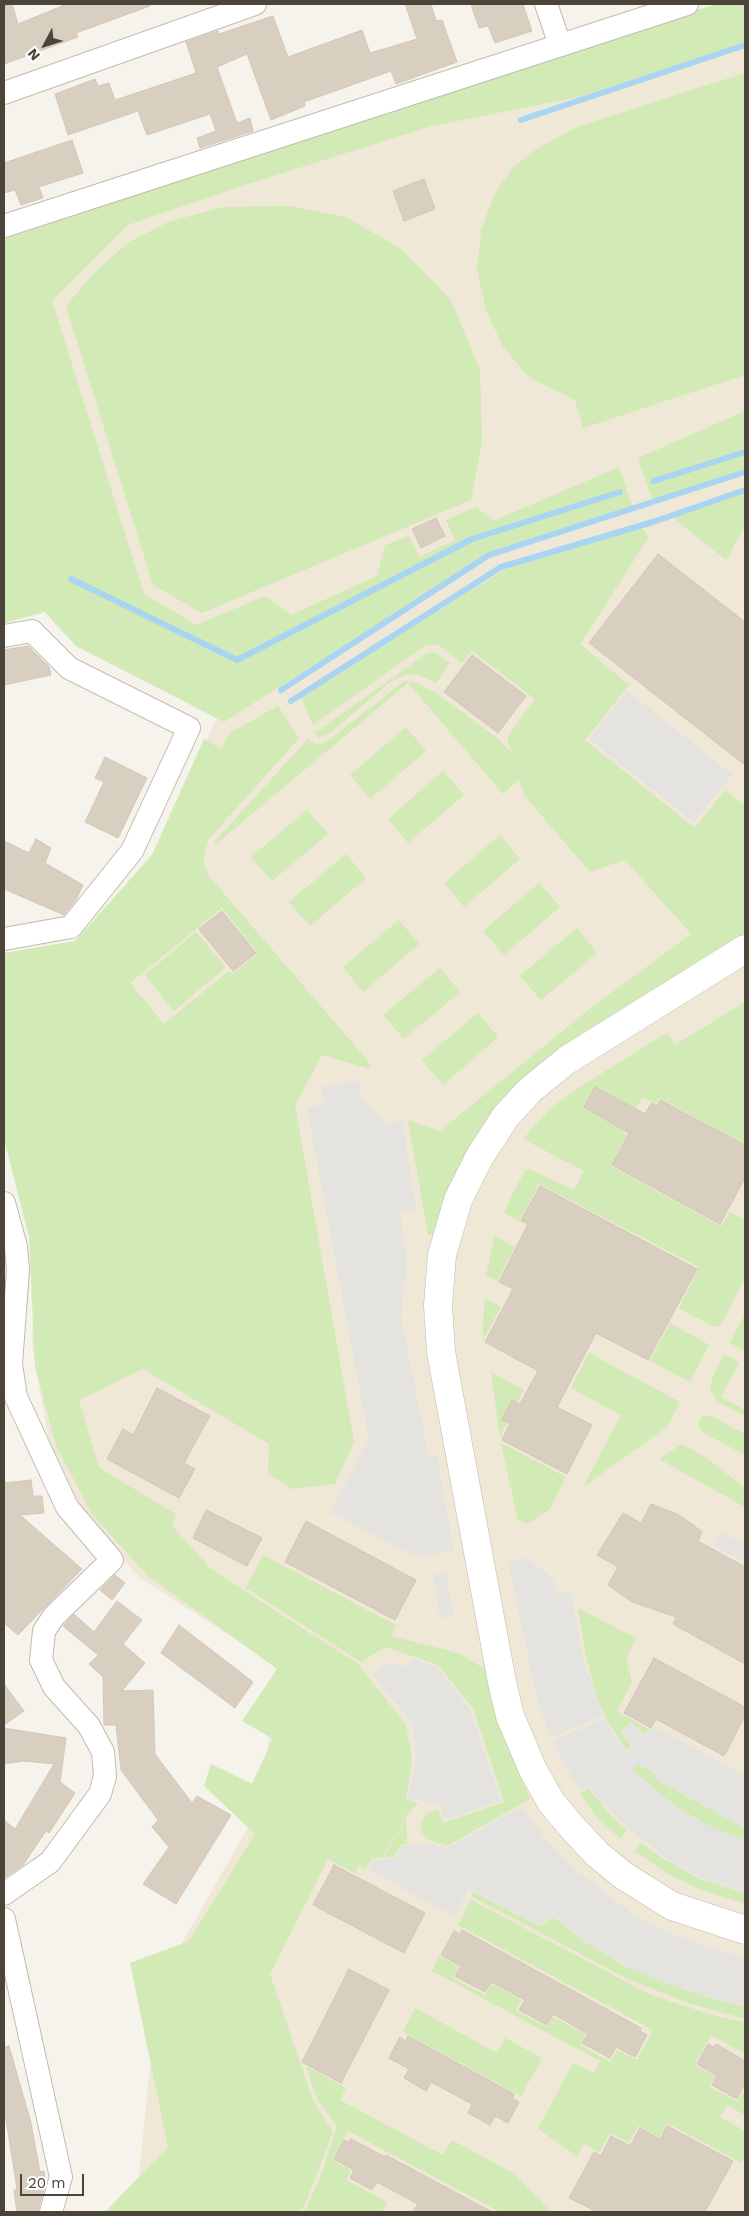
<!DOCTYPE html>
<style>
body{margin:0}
#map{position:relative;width:749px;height:2216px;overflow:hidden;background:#f6f3ec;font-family:"Work Sans",sans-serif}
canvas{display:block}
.frame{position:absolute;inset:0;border:5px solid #4b4439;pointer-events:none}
.north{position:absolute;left:20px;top:20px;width:50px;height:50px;-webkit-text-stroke:4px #fff;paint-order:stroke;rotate:230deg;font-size:14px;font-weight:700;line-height:20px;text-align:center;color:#4b4439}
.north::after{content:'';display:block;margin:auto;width:18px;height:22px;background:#4b4439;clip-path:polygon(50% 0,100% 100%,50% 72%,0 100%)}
.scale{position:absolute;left:20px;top:2174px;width:64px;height:22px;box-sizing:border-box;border:2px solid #4b4439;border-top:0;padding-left:6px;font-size:15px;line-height:18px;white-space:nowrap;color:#4b4439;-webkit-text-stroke:4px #fff;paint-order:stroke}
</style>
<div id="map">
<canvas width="749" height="2216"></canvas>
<div class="frame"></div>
<div class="north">N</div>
<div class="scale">20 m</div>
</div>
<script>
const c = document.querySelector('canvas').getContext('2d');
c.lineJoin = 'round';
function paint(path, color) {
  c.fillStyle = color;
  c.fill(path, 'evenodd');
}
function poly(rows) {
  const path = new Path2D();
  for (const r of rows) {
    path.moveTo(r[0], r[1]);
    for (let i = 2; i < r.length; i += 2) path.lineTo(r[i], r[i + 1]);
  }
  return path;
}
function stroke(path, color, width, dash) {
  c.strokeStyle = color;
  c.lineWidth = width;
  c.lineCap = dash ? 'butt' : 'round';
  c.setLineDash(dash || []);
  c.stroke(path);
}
paint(poly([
 [745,4,745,2212,139,2212,137,2197,158,1985,255,1815,282,1669,140,1578,89,1523,50,1447,32,1345,36,1231,72,950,156,856,218,715,80,643,4,245]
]), '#efe8d6');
paint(poly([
 [716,4,745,4,745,43,579,97,432,126,242,186,128,225,52,301,144,594,196,625,265,596,291,615,377,576,385,545,409,536,419,557,455,540,446,520,476,507,493,521,619,467,632,506,492,551,224,722,76,646,45,612,4,623,4,239,424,98],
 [745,73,745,375,583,428,575,400,530,378,503,347,486,310,477,270,481,231,494,195,512,168,538,148,577,127],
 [290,206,346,217,401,249,451,300,480,370,482,442,471,500,202,613,153,585,66,306,95,272,129,242,168,222,223,207],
 [745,411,745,470,653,502,638,458],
 [745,491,745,526,726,560,671,516],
 [642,528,649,537,580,644,629,685,585,740,695,828,725,790,745,806,745,933,579,1035,532,1070,510,1091,479,1131,453,1181,435,1236,428,1235,408,1120,440,1131,592,1007,691,934,625,860,590,872,524,795,519,779,503,794,408,683,216,844,214,842,308,739,317,745,328,741,404,681,416,683,436,693,497,738,511,752,507,737,535,699,472,651,462,663,437,644,424,646,313,725,300,695,506,569],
 [434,652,450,663,436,683,419,675,407,674,389,683,329,734,319,737,316,735,315,733,426,654],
 [278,706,299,738,208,840,203,861,208,875,369,1062,370,1069,322,1055,295,1105,354,1442,335,1484,292,1489,268,1473,269,1444,143,1369,79,1400,99,1468,176,1514,172,1526,211,1569,358,1664,406,1725,412,1759,402,1826,384,1853,384,1857,371,1859,366,1869,359,1865,355,1873,328,1859,270,1974,313,2101,333,2132,303,2209,299,2212,105,2212,168,2147,130,1963,189,1941,255,1834,204,1786,211,1764,252,1784,273,1739,242,1721,277,1669,147,1575,91,1513,56,1445,35,1367,29,1237,4,1139,4,953,75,941,152,855,204,739,221,749,230,733],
 [222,908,258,953,232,974,229,971,164,1024,130,983],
 [406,727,426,751,370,799,350,775],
 [443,771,464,795,408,843,388,819],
 [307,810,328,834,272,881,251,857],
 [500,835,520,859,464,907,444,883],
 [346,854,366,878,310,926,289,902],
 [539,883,560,907,504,955,483,931],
 [399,920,419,944,363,992,343,967],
 [577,928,597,953,541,1000,520,976],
 [196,932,226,967,174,1011,145,975],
 [440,968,460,992,404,1039,383,1015],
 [745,1002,745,1144,659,1098,656,1104,642,1097,623,1132,627,1134,611,1166,721,1226,730,1212,745,1220,745,1277,721,1325,714,1327,679,1308,699,1267,539,1184,520,1221,504,1213,515,1189,525,1171,529,1169,574,1190,584,1171,523,1139,548,1111,572,1092,668,1032,675,1045],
 [478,1013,498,1037,443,1085,422,1060],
 [495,1236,515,1247,497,1281,486,1275],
 [485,1298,501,1307,483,1340,483,1323],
 [745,1314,745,1351,730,1343],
 [670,1323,709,1345,690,1382,650,1361],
 [589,1353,680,1402,667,1427,583,1487,621,1415,571,1388],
 [724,1354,739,1362,721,1397,745,1410,745,1416,718,1402,710,1389,712,1379],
 [491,1372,524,1390,500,1437,495,1401],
 [702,1416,711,1416,745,1434,745,1455,702,1432,698,1424],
 [501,1443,566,1477,550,1509,527,1524,518,1520],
 [682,1444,707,1458,745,1488,745,1507,659,1459],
 [263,1555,396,1625,391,1636,458,1653,485,1669,497,1720,530,1799,447,1846,429,1840,422,1833,421,1823,426,1814,438,1809,443,1823,504,1802,473,1708,438,1665,386,1647,361,1662,246,1588],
 [578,1608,636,1638,626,1659,632,1682,617,1711,650,1730,644,1735,632,1722,620,1732,631,1746,626,1750,605,1717,597,1697,586,1657],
 [637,1763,657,1775,655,1779,745,1828,745,1840,707,1825,675,1806,631,1769],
 [588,1788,613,1818,627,1830,621,1839,599,1820,580,1794],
 [406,1800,418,1803,406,1816,407,1844,402,1844,394,1857,385,1858,385,1853,403,1826],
 [641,1843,662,1858,700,1879,745,1893,745,1904,702,1890,670,1875,635,1851],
 [473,1892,539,1926,553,1917,582,1940,623,1965,687,1991,745,2007,745,2019,688,2003,630,1980,471,1896],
 [471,1900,651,1995,715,2016,745,2022,745,2054,711,2035,694,2065,715,2076,710,2087,738,2102,743,2092,745,2093,745,2115,727,2105,720,2117,745,2131,745,2157,742,2163,667,2123,659,2137,638,2126,629,2143,610,2133,600,2153,584,2144,577,2156,538,2129,573,2063,594,2073,600,2061,432,1971,439,1956,459,1966,453,1978,485,1995,491,1984,522,2000,516,2011,547,2027,553,2017,586,2034,580,2045,610,2062,617,2050,637,2060,653,2030,458,1925],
 [415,2008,497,2053,505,2038,542,2058,521,2096,403,2032],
 [306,2066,346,2088,340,2100,443,2155,452,2140,513,2173,545,2206,554,2212,500,2212,348,2131,332,2160,351,2170,346,2180,387,2202,382,2212,302,2212,307,2208,324,2167,337,2126,317,2099]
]), '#d2eab5');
paint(poly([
 [627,691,732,774,694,822,589,739],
 [359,1081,362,1099,385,1124,403,1122,416,1209,400,1212,407,1260,401,1316,429,1457,437,1456,454,1551,418,1557,330,1512,369,1440,307,1108,325,1104,321,1087],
 [722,1532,745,1545,745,1562,714,1546],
 [527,1558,554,1580,556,1594,571,1592,582,1656,603,1716,551,1737,538,1703,508,1562],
 [446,1573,454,1615,440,1618,433,1575],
 [411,1658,437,1667,470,1710,501,1801,445,1820,439,1804,408,1798,416,1759,412,1723,372,1674,384,1664,409,1666],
 [604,1719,626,1753,633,1747,621,1733,633,1723,645,1737,655,1727,745,1775,745,1828,655,1778,657,1775,637,1764,632,1769,659,1794,690,1816,723,1832,745,1840,745,1892,704,1879,670,1861,619,1820,588,1786,581,1791,562,1761,552,1741],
 [522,1807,543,1836,570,1865,631,1913,656,1927,698,1944,745,1958,745,2005,727,2002,677,1987,633,1969,589,1944,553,1916,539,1925,469,1889,454,1916,368,1870,372,1860,396,1858,402,1846,432,1844,447,1848]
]), '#e5e3e0');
stroke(poly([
 [521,120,745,45],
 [654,481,745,452],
 [71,579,237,660,472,539,620,492],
 [281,690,489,555,745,472],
 [291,701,501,567,653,522,745,490]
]), '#a9d4f2', 6);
const building = poly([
 [4,4,12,4,18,24,67,4,150,4,150,6,76,33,78,37,4,64,4,4],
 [405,4,431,4,436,21,442,20,457,62,396,84,391,71,304,102,305,106,271,120,247,54,217,67,237,123,250,118,253,131,200,148,197,138,216,131,210,114,147,135,138,111,68,135,55,94,95,79,98,86,109,83,115,100,196,73,186,42,218,31,219,34,273,16,288,57,362,30,370,53,417,39,405,4],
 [471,4,523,4,532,31,495,43,488,26,479,28,471,4],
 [72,140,83,173,39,187,43,198,21,205,15,190,4,193,4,163,72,140],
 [424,179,435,209,404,221,393,191,424,179],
 [436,518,445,536,421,548,412,529,436,518],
 [658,554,745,622,745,765,589,643,658,554],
 [28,646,49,667,51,675,4,685,4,650,28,646],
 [472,655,526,696,498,733,444,692,472,655],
 [105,757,147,778,118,838,85,822,104,782,95,778,105,757],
 [36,839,51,848,45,863,83,885,76,900,64,915,4,889,4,841,29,853,36,839],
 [222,911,256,953,233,971,199,929,222,911],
 [595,1087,645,1114,651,1103,657,1106,660,1100,745,1145,745,1178,720,1224,612,1165,629,1133,584,1107,595,1087],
 [540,1186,697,1269,648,1360,596,1333,557,1407,592,1425,567,1474,502,1440,510,1423,502,1420,512,1400,520,1404,538,1371,485,1342,513,1289,499,1282,528,1224,521,1221,540,1186],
 [157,1388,210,1416,184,1463,195,1469,179,1498,107,1459,123,1429,133,1435,157,1388],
 [31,1480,33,1496,42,1496,44,1513,20,1515,82,1569,18,1635,4,1623,4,1483,31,1480],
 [651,1504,677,1514,691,1523,702,1532,698,1541,745,1567,745,1664,673,1624,676,1617,632,1602,608,1585,618,1567,597,1555,623,1513,641,1523,651,1504],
 [206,1510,262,1538,247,1566,193,1538,206,1510],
 [306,1521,416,1580,395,1620,285,1562,306,1521],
 [115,1575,125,1583,112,1600,100,1590,115,1575],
 [117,1601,142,1620,123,1644,145,1663,122,1691,153,1690,155,1754,192,1803,197,1796,231,1815,176,1904,143,1884,169,1847,152,1827,158,1820,121,1770,116,1725,104,1725,103,1677,89,1664,98,1655,63,1626,74,1614,94,1632,117,1601],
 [179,1625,253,1682,235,1708,161,1653,179,1625],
 [654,1658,745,1707,745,1716,724,1756,656,1719,651,1728,624,1713,654,1658],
 [4,1684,24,1711,4,1725,4,1684],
 [4,1728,66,1738,60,1782,75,1793,49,1833,46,1831,23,1865,4,1878,4,1820,15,1829,54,1764,23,1761,4,1764,4,1728],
 [334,1865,425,1913,404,1953,313,1905,334,1865],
 [462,1930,641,2028,640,2031,647,2035,635,2057,616,2047,610,2058,582,2043,588,2034,553,2014,547,2025,519,2010,525,2000,491,1982,485,1992,455,1976,461,1966,441,1955,454,1931,460,1934,462,1930],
 [349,1969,389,1990,341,2083,302,2062,349,1969],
 [408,2036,514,2094,513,2098,519,2102,508,2123,495,2116,490,2125,468,2113,472,2104,431,2082,426,2091,404,2078,409,2069,389,2058,400,2037,406,2041,408,2036],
 [708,2044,713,2047,716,2044,745,2061,745,2083,737,2099,712,2085,717,2076,697,2064,708,2044],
 [9,2046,31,2123,40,2172,44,2171,45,2185,38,2210,29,2212,17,2212,14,2190,17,2189,6,2119,4,2120,4,2047,9,2046],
 [667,2126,733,2161,705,2212,597,2212,569,2198,594,2152,601,2156,611,2136,630,2146,640,2128,660,2139,667,2126],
 [351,2139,385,2157,386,2155,492,2212,413,2212,418,2204,377,2182,372,2190,350,2178,354,2170,334,2159,344,2140,349,2142,351,2139]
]);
paint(building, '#d8cfc1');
stroke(building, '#d3c7b4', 1);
const minor = poly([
 [546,4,560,45],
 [4,93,255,4],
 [4,226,687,4],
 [4,636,32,631,69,668,189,728,132,851,71,927,4,939],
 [4,1203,16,1247,18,1270,11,1364,16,1397,67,1507,112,1560,54,1616,44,1631,41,1660,54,1687,89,1726,103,1752,105,1776,100,1794,50,1862,4,1894],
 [4,1919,61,2177,51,2212]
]);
const tertiary = poly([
 [745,949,567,1060,530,1090,506,1116,480,1156,458,1200,442,1255,438,1305,441,1352,502,1682,510,1716,533,1770,551,1802,571,1826,597,1854,624,1876,672,1906,745,1930]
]);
stroke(minor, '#c2bbae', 24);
stroke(tertiary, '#c2bbae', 29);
stroke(minor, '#fff', 22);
stroke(tertiary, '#fff', 28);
</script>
